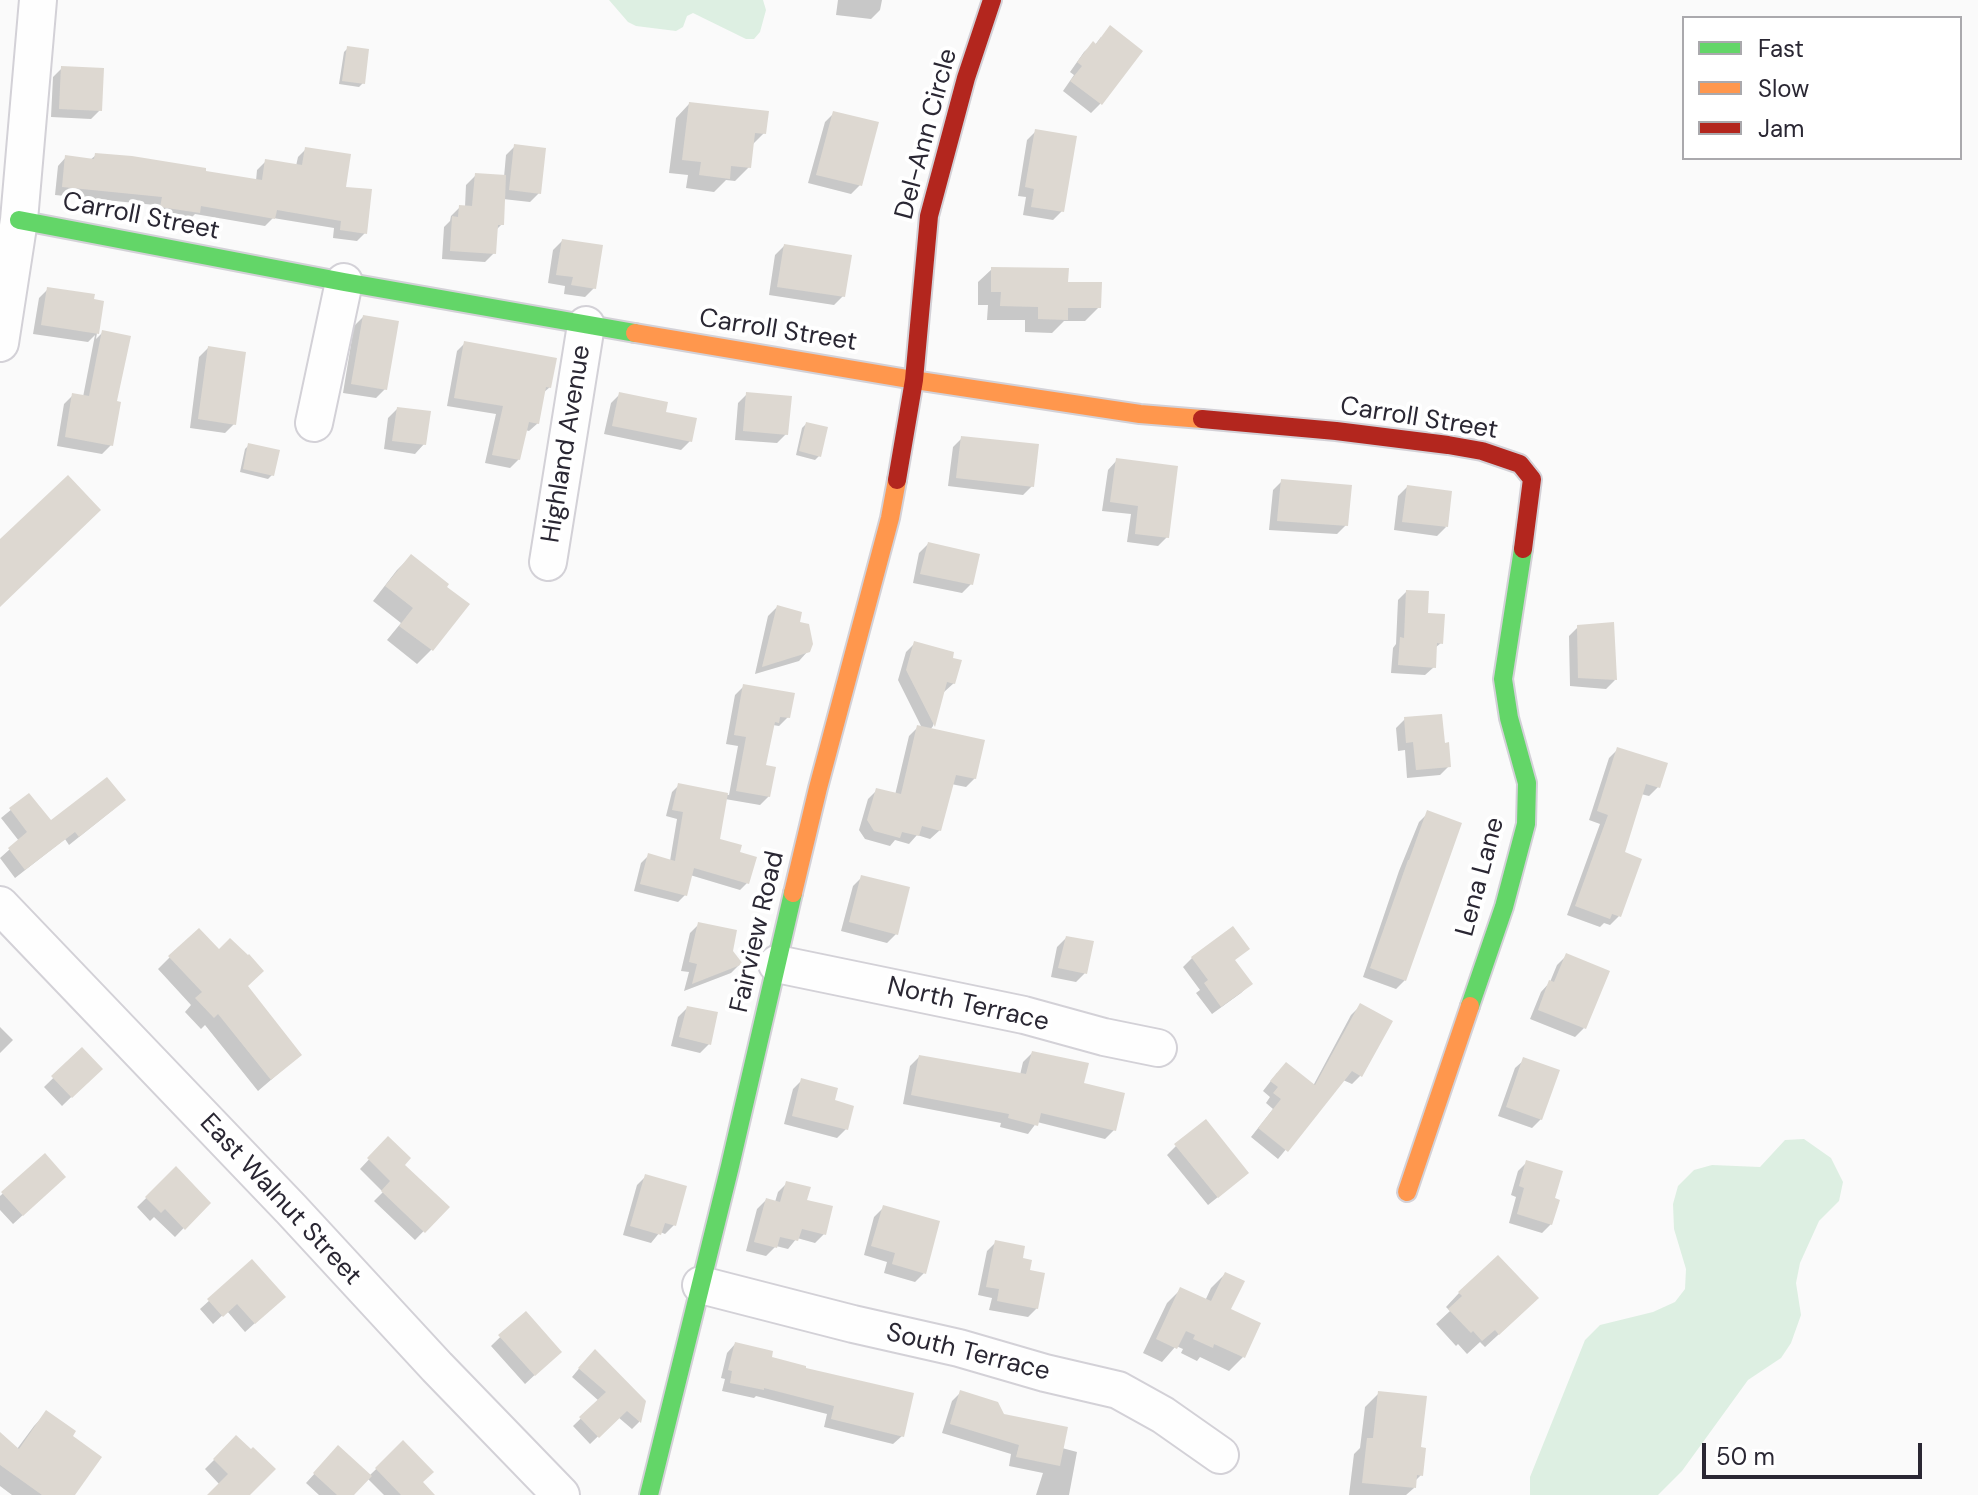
<!DOCTYPE html>
<style>
body{margin:0}
#map{position:relative;width:1978px;height:1495px;overflow:hidden;background:#fafafa;font-family:"DM Sans",sans-serif}
canvas{display:block}
.legend{position:absolute;left:1682px;top:16px;width:280px;height:144px;box-sizing:border-box;background:#fff;border:2px solid #aaa9ad;margin:0;padding:10px 14px;list-style:none;font-size:24px;color:#2a2733}
.legend li{display:flex;align-items:center;gap:16px;height:40px}
.legend b{width:40px;border:2px solid #aaa9ad}
.scale{position:absolute;left:1702px;top:1443px;width:220px;height:36px;box-sizing:border-box;border:4px solid #2a2733;border-top:0;padding-left:10px;font-size:24px;line-height:28px;white-space:nowrap;color:#2a2733;-webkit-text-stroke:6px #fff;paint-order:stroke}
</style>
<div id="map">
<canvas width="1978" height="1495"></canvas>
<ul class="legend">
<li><b style="height:10px;background:#63d668"></b>Fast</li>
<li><b style="height:10px;background:#ff974d"></b>Slow</li>
<li><b style="height:10px;background:#b3261e"></b>Jam</li>
</ul>
<div class="scale">50 m</div>
</div>
<script>
const c = document.querySelector('canvas').getContext('2d');
c.lineJoin = 'round';
function paint(path, color) {
  c.fillStyle = color;
  c.fill(path, 'evenodd');
}
function poly(rows) {
  const path = new Path2D();
  for (const r of rows) {
    path.moveTo(r[0], r[1]);
    for (let i = 2; i < r.length; i += 2) path.lineTo(r[i], r[i + 1]);
  }
  return path;
}
function stroke(path, color, width, dash) {
  c.strokeStyle = color;
  c.lineWidth = width;
  c.lineCap = dash ? 'butt' : 'round';
  c.setLineDash(dash || []);
  c.stroke(path);
}
function write(font, color, halo, rows, align = 'center') {
  c.font = font + ' "DM Sans",sans-serif';
  c.lineWidth = 8;
  c.setLineDash([]);
  c.textBaseline = 'middle';
  c.strokeStyle = halo;
  c.fillStyle = color;
  for (const [text, x, y, turn = 0] of rows) {
    c.save();
    c.translate(x, y);
    c.rotate((+turn || 0) * Math.PI / 180);
    c.textAlign = isNaN(turn) ? turn : align;
    if (halo) c.strokeText(text, 0, 0);
    c.fillText(text, 0, 0);
    c.restore();
  }
}
paint(poly([
 [609,0,763,0,766,10,760,32,754,39,746,39,693,13,687,16,683,27,676,31,636,26,628,22],
 [1804,1139,1831,1158,1843,1182,1839,1201,1819,1221,1800,1263,1796,1283,1801,1315,1791,1343,1781,1358,1748,1380,1682,1471,1658,1495,1530,1495,1530,1477,1585,1340,1600,1325,1653,1312,1675,1302,1685,1289,1686,1269,1674,1229,1673,1204,1678,1186,1694,1170,1712,1165,1760,1167,1785,1140]
]), '#ddefe2');
paint(poly([
 [838,0,882,0,880,10,871,19,836,15],
 [1101,37,1100,104,1091,113,1063,91,1074,75,1070,72,1084,52,1093,44,1095,45],
 [348,48,363,83,359,87,339,84,344,52],
 [62,68,100,110,91,119,51,117,53,77],
 [689,104,764,133,751,146,749,167,735,181,726,180,714,192,686,188,688,175,669,173,676,118],
 [834,113,860,185,851,194,808,183,825,122],
 [1036,131,1062,211,1053,220,1023,215,1026,197,1018,196,1027,140],
 [515,146,539,193,530,202,503,199,502,224,495,231,494,253,485,262,442,259,444,227,450,221,451,216,460,207,465,207,466,185,475,176,504,177,506,155],
 [306,149,344,188,365,233,357,241,333,238,334,228,273,218,265,226,195,214,189,220,153,215,155,205,55,195,58,166,66,157,90,160,96,155,256,181,257,170,266,161,296,166,298,157],
 [562,241,594,288,585,297,564,294,565,286,548,283,553,250],
 [784,246,843,296,834,305,769,295,775,255],
 [992,269,1066,284,1099,307,1085,321,1064,321,1052,333,1025,332,1025,320,987,320,988,305,978,305,978,282],
 [48,289,102,302,96,339,103,332,115,403,111,445,102,454,57,446,64,404,73,395,83,397,95,335,88,342,33,334,39,298],
 [363,317,385,389,376,398,343,393,354,326],
 [465,343,550,387,543,393,538,423,529,431,525,430,519,459,510,468,485,463,496,414,447,406,457,351],
 [208,348,234,424,225,433,190,428,199,357],
 [620,394,664,414,690,441,681,450,604,434,611,403],
 [747,394,786,434,777,443,735,440,738,403],
 [397,409,424,444,415,454,384,449,388,418],
 [806,424,819,456,815,460,796,455,802,428],
 [962,438,1032,486,1023,495,948,486,953,447],
 [249,445,272,475,268,479,240,472,245,449],
 [1117,460,1167,537,1158,546,1127,542,1131,514,1102,511,1108,470],
 [1282,481,1346,525,1337,534,1269,530,1273,490],
 [1407,487,1446,527,1437,536,1394,530,1398,496],
 [928,544,971,584,962,593,913,583,919,553],
 [411,556,467,605,431,650,417,664,387,640,401,623,373,601,397,570],
 [1406,592,1426,615,1441,643,1435,648,1434,667,1425,675,1391,673,1393,648,1396,644,1398,600],
 [777,607,798,624,808,651,799,661,755,674,768,616],
 [1578,627,1615,680,1606,689,1570,686,1569,636],
 [915,643,954,683,944,692,942,692,933,726,930,730,975,778,966,787,951,784,940,830,930,839,917,835,909,844,895,840,890,846,865,839,859,830,868,799,877,790,895,795,909,736,918,727,922,728,898,680,906,652],
 [744,686,788,717,779,726,773,725,764,767,769,796,760,805,725,799,718,840,737,853,747,883,740,890,690,875,685,895,678,902,634,891,641,863,648,856,670,861,677,819,666,816,672,792,679,785,729,795,738,746,726,744,735,695],
 [1405,719,1449,766,1440,775,1407,778,1405,750,1398,751,1396,728],
 [1618,749,1658,787,1649,796,1641,794,1623,854,1619,916,1610,925,1604,923,1600,927,1567,915,1600,824,1589,820,1609,758],
 [29,795,51,823,114,809,69,845,65,839,15,878,0,858,19,841,1,818],
 [1428,813,1405,980,1396,989,1363,977,1399,871,1419,822],
 [862,877,896,934,887,943,841,931,853,886],
 [699,924,731,951,740,964,731,973,684,991,689,972,681,971,690,933],
 [1232,929,1247,949,1233,961,1250,984,1241,993,1212,1014,1196,993,1200,990,1183,967,1192,958],
 [1066,938,1085,973,1076,982,1051,977,1057,947],
 [1566,956,1584,1028,1575,1037,1530,1019,1541,992,1550,982,1557,965],
 [170,957,245,986,300,1055,258,1091,205,1025,201,1029,185,1012,191,1005,158,969],
 [1360,1006,1361,1075,1352,1084,1343,1080,1278,1159,1251,1137,1273,1109,1266,1103,1270,1097,1263,1091,1277,1073,1313,1086,1351,1015],
 [687,1008,709,1044,700,1053,671,1046,678,1017],
 [0,1027,13,1040,0,1053],
 [82,1050,100,1069,62,1106,44,1087],
 [1032,1053,1082,1085,1114,1130,1105,1139,1037,1122,1028,1134,1000,1127,1001,1123,903,1104,910,1066,919,1057,1020,1075,1023,1062],
 [1524,1060,1541,1119,1532,1128,1498,1116,1515,1068],
 [802,1080,833,1102,846,1129,837,1138,784,1124,793,1089],
 [388,1139,402,1165,447,1207,415,1240,374,1201,383,1192,360,1169],
 [1176,1146,1238,1181,1208,1205,1167,1155],
 [45,1156,55,1186,13,1224,0,1210,0,1196],
 [1527,1162,1552,1200,1551,1224,1542,1233,1509,1223,1516,1197,1511,1195,1518,1171],
 [176,1169,208,1203,175,1237,154,1217,150,1221,137,1207],
 [646,1176,674,1225,665,1234,660,1232,651,1243,623,1235,637,1185],
 [787,1183,805,1201,824,1234,815,1243,797,1238,788,1249,776,1246,766,1256,746,1251,757,1209,766,1200,775,1202,778,1192],
 [883,1208,924,1273,915,1282,884,1273,887,1262,864,1255,874,1217],
 [996,1242,1028,1272,1037,1308,1028,1317,989,1310,992,1298,978,1295,987,1251],
 [252,1262,274,1306,245,1332,227,1311,213,1324,200,1309],
 [1225,1274,1229,1310,1258,1324,1243,1357,1229,1371,1200,1357,1197,1361,1181,1353,1183,1349,1176,1346,1162,1362,1143,1353,1167,1303,1181,1289,1205,1301,1211,1288],
 [1459,1293,1523,1312,1485,1347,1480,1342,1467,1354,1458,1344,1456,1346,1436,1324,1450,1311,1446,1307],
 [525,1313,551,1360,525,1384,491,1346],
 [735,1344,769,1358,902,1436,893,1444,824,1427,827,1414,756,1396,754,1398,722,1391,725,1379,721,1378,727,1353],
 [587,1359,644,1402,639,1422,632,1429,618,1417,590,1444,573,1426,599,1401,572,1377],
 [961,1392,1062,1448,1077,1452,1069,1495,1036,1495,1043,1473,1009,1466,1011,1454,942,1433,952,1401],
 [1379,1393,1419,1449,1421,1475,1414,1482,1414,1488,1406,1495,1349,1495,1354,1454,1360,1448,1365,1407],
 [46,1413,70,1437,73,1495,12,1495,0,1486,0,1435,17,1449,34,1426],
 [236,1438,248,1495,210,1495,220,1485,205,1469],
 [403,1443,420,1482,432,1495,384,1495,367,1478,351,1495,319,1495,306,1483,338,1448,369,1476]
]), '#0003');
paint(poly([
 [1110,25,1143,51,1102,105,1070,81,1082,66,1077,62,1093,41,1096,44],
 [347,46,369,49,365,84,342,81],
 [61,66,104,68,102,111,59,109],
 [689,102,769,111,766,134,755,133,751,168,731,166,730,179,699,175,701,162,682,160],
 [833,111,879,122,862,186,816,175],
 [1035,129,1077,136,1064,212,1031,207,1034,189,1025,187],
 [514,144,546,148,541,194,509,190],
 [305,147,351,154,346,187,372,189,367,234,340,230,341,221,277,210,275,219,201,206,200,213,160,207,162,197,62,187,65,155,94,159,95,153,132,156,206,168,206,171,262,180,265,159,302,165],
 [475,173,506,175,504,225,498,225,496,254,450,251,452,216,458,217,459,205,472,206],
 [562,239,603,245,596,289,571,285,573,277,556,275],
 [784,244,852,255,845,297,777,287],
 [991,267,1069,268,1068,282,1102,282,1101,308,1068,308,1068,320,1038,319,1038,307,1000,306,1001,292,991,292],
 [47,287,95,294,94,299,104,301,99,334,41,325],
 [363,315,399,321,387,390,351,384],
 [102,330,131,336,117,401,121,402,113,446,65,437,72,393,89,396],
 [464,341,557,358,551,388,546,387,539,424,529,422,520,460,492,455,503,406,454,398],
 [208,346,246,352,236,425,198,419],
 [619,392,668,402,666,412,697,418,692,442,612,426],
 [746,392,792,396,788,435,743,431],
 [397,407,431,411,426,445,392,441],
 [806,422,828,427,821,457,799,451],
 [961,436,1039,444,1034,487,956,478],
 [248,443,280,450,274,476,243,469],
 [1116,458,1178,466,1169,538,1135,534,1138,506,1110,502],
 [68,475,101,510,0,607,0,539],
 [1281,479,1352,485,1348,526,1277,521],
 [1407,485,1452,491,1448,527,1402,522],
 [928,542,980,554,973,585,920,574],
 [411,554,449,584,447,587,470,604,433,651,399,626,413,608,385,586],
 [1406,590,1429,591,1428,613,1445,614,1443,644,1437,643,1436,668,1398,665,1400,637,1404,638],
 [777,605,802,612,800,622,809,624,813,644,810,652,762,667],
 [1614,622,1617,680,1578,678,1577,625],
 [914,641,954,652,953,658,962,660,955,684,947,682,935,727,906,670],
 [743,684,795,693,790,718,780,717,779,723,775,722,766,765,776,767,770,797,736,791,746,737,734,735],
 [1442,714,1445,743,1449,742,1451,767,1416,770,1413,742,1406,743,1404,717],
 [917,725,985,740,976,779,956,775,941,831,922,826,919,836,902,832,900,838,874,831,867,820,876,788,901,794],
 [1617,747,1668,763,1660,788,1646,784,1625,852,1642,859,1621,917,1612,914,1610,919,1575,906,1608,815,1597,811],
 [107,777,126,800,79,837,75,832,25,870,8,848,27,832,9,808,29,793,51,820],
 [678,783,728,793,720,839,742,845,740,852,757,857,749,884,694,868,687,896,640,884,648,853,675,861,683,812,672,810],
 [1427,810,1462,823,1406,981,1370,968,1408,860,1409,860],
 [861,875,910,887,898,935,849,922],
 [698,922,737,930,733,951,743,964,692,984,697,964,689,962],
 [1233,926,1250,949,1235,960,1253,984,1221,1007,1204,983,1208,980,1191,957],
 [199,928,219,949,230,938,248,955,249,954,264,971,248,986,302,1055,271,1080,218,1014,214,1018,195,998,202,992,168,956],
 [1066,936,1094,941,1087,974,1058,968],
 [1566,953,1610,971,1586,1029,1538,1010,1549,980,1554,982],
 [1360,1003,1393,1021,1362,1077,1352,1071,1288,1152,1258,1128,1281,1099,1273,1093,1278,1087,1270,1081,1286,1062,1315,1085],
 [687,1006,718,1012,711,1045,679,1037],
 [82,1047,103,1069,72,1098,51,1076],
 [1032,1051,1089,1063,1084,1083,1125,1093,1116,1131,1041,1113,1038,1126,1008,1118,1009,1114,911,1095,919,1055,1026,1074],
 [1523,1057,1560,1070,1542,1120,1506,1107],
 [801,1078,838,1088,835,1100,854,1106,848,1130,792,1116],
 [1206,1119,1249,1173,1218,1198,1174,1144],
 [388,1136,411,1158,405,1165,450,1207,425,1233,381,1191,390,1181,367,1158],
 [45,1153,66,1177,23,1216,1,1192],
 [1526,1160,1563,1171,1555,1198,1560,1200,1552,1225,1517,1214,1524,1188,1519,1186],
 [176,1166,211,1203,185,1230,165,1209,161,1213,145,1197],
 [645,1174,687,1186,676,1226,665,1223,661,1235,630,1226],
 [786,1181,811,1187,807,1200,833,1206,826,1235,802,1229,798,1241,780,1237,777,1248,754,1242,766,1198,780,1202],
 [883,1205,940,1221,926,1274,892,1264,895,1253,871,1246],
 [995,1240,1025,1246,1023,1258,1032,1260,1030,1270,1045,1273,1038,1309,997,1301,999,1289,986,1287],
 [1498,1255,1539,1298,1499,1335,1495,1330,1482,1341,1473,1331,1471,1333,1448,1309,1462,1296,1458,1292],
 [252,1259,286,1297,255,1324,237,1304,223,1317,207,1299],
 [1225,1272,1245,1281,1231,1309,1261,1323,1245,1358,1214,1344,1213,1348,1193,1339,1195,1335,1186,1331,1177,1349,1156,1339,1180,1287,1211,1301],
 [526,1311,562,1352,535,1376,498,1335],
 [735,1342,773,1351,772,1357,806,1366,806,1368,914,1393,904,1437,831,1419,834,1406,764,1388,764,1390,730,1383,732,1371,728,1370],
 [595,1349,646,1401,641,1423,627,1411,599,1438,579,1417,606,1392,578,1368],
 [960,1390,998,1402,1004,1414,1068,1427,1060,1466,1016,1457,1019,1445,950,1424],
 [1378,1391,1427,1396,1421,1447,1426,1448,1423,1476,1417,1475,1416,1488,1362,1483,1367,1438,1373,1438],
 [46,1410,76,1431,73,1436,102,1457,75,1495,42,1495,0,1465,0,1432,19,1449],
 [236,1435,251,1449,253,1447,276,1469,250,1495,207,1495,228,1474,213,1459],
 [403,1440,434,1472,423,1482,435,1495,401,1495,375,1468],
 [338,1445,372,1476,354,1495,337,1495,313,1473]
]), '#ddd8d1');
const street = poly([
 [0,343,19,220,38,0],
 [314,423,344,282],
 [548,562,586,325],
 [0,905,291,1209,437,1367,561,1495],
 [777,964,1024,1015,1104,1037,1158,1048],
 [701,1285,853,1324,959,1348,1045,1373,1118,1390,1163,1415,1220,1455]
]);
const fast = poly([
 [19,220,344,282,635,333],
 [1470,1006,1504,907,1526,824,1527,783,1509,718,1503,679,1523,549],
 [649,1495,730,1166,793,893]
]);
const slow = poly([
 [635,333,914,380,1140,414,1202,419],
 [793,893,818,788,890,518,897,480],
 [1407,1192,1470,1006]
]);
const jam = poly([
 [1202,419,1336,431,1448,445,1482,451,1520,464,1532,479,1523,549],
 [897,480,914,380,929,216,966,78,992,0]
]);
stroke(street, '#d3d1d7', 40);
stroke(fast, '#d3d1d7', 22);
stroke(slow, '#d3d1d7', 22);
stroke(jam, '#d3d1d7', 22);
stroke(street, '#fefefe', 36);
stroke(fast, '#63d668', 18);
stroke(slow, '#ff974d', 18);
stroke(jam, '#b3261e', 18);
write('26px', '#2a2733', '#fff', [
 ["Del-Ann Circle",927,134,-75],
 ["Carroll Street",141,217,11],
 ["Carroll Street",778,331,9],
 ["Carroll Street",1419,419,9],
 ["Highland Avenue",567,444,-81],
 ["Lena Lane",1481,877,-75],
 ["Fairview Road",758,932,-77],
 ["North Terrace",968,1005,13],
 ["East Walnut Street",280,1200,47],
 ["South Terrace",968,1353,14]
]);
</script>
